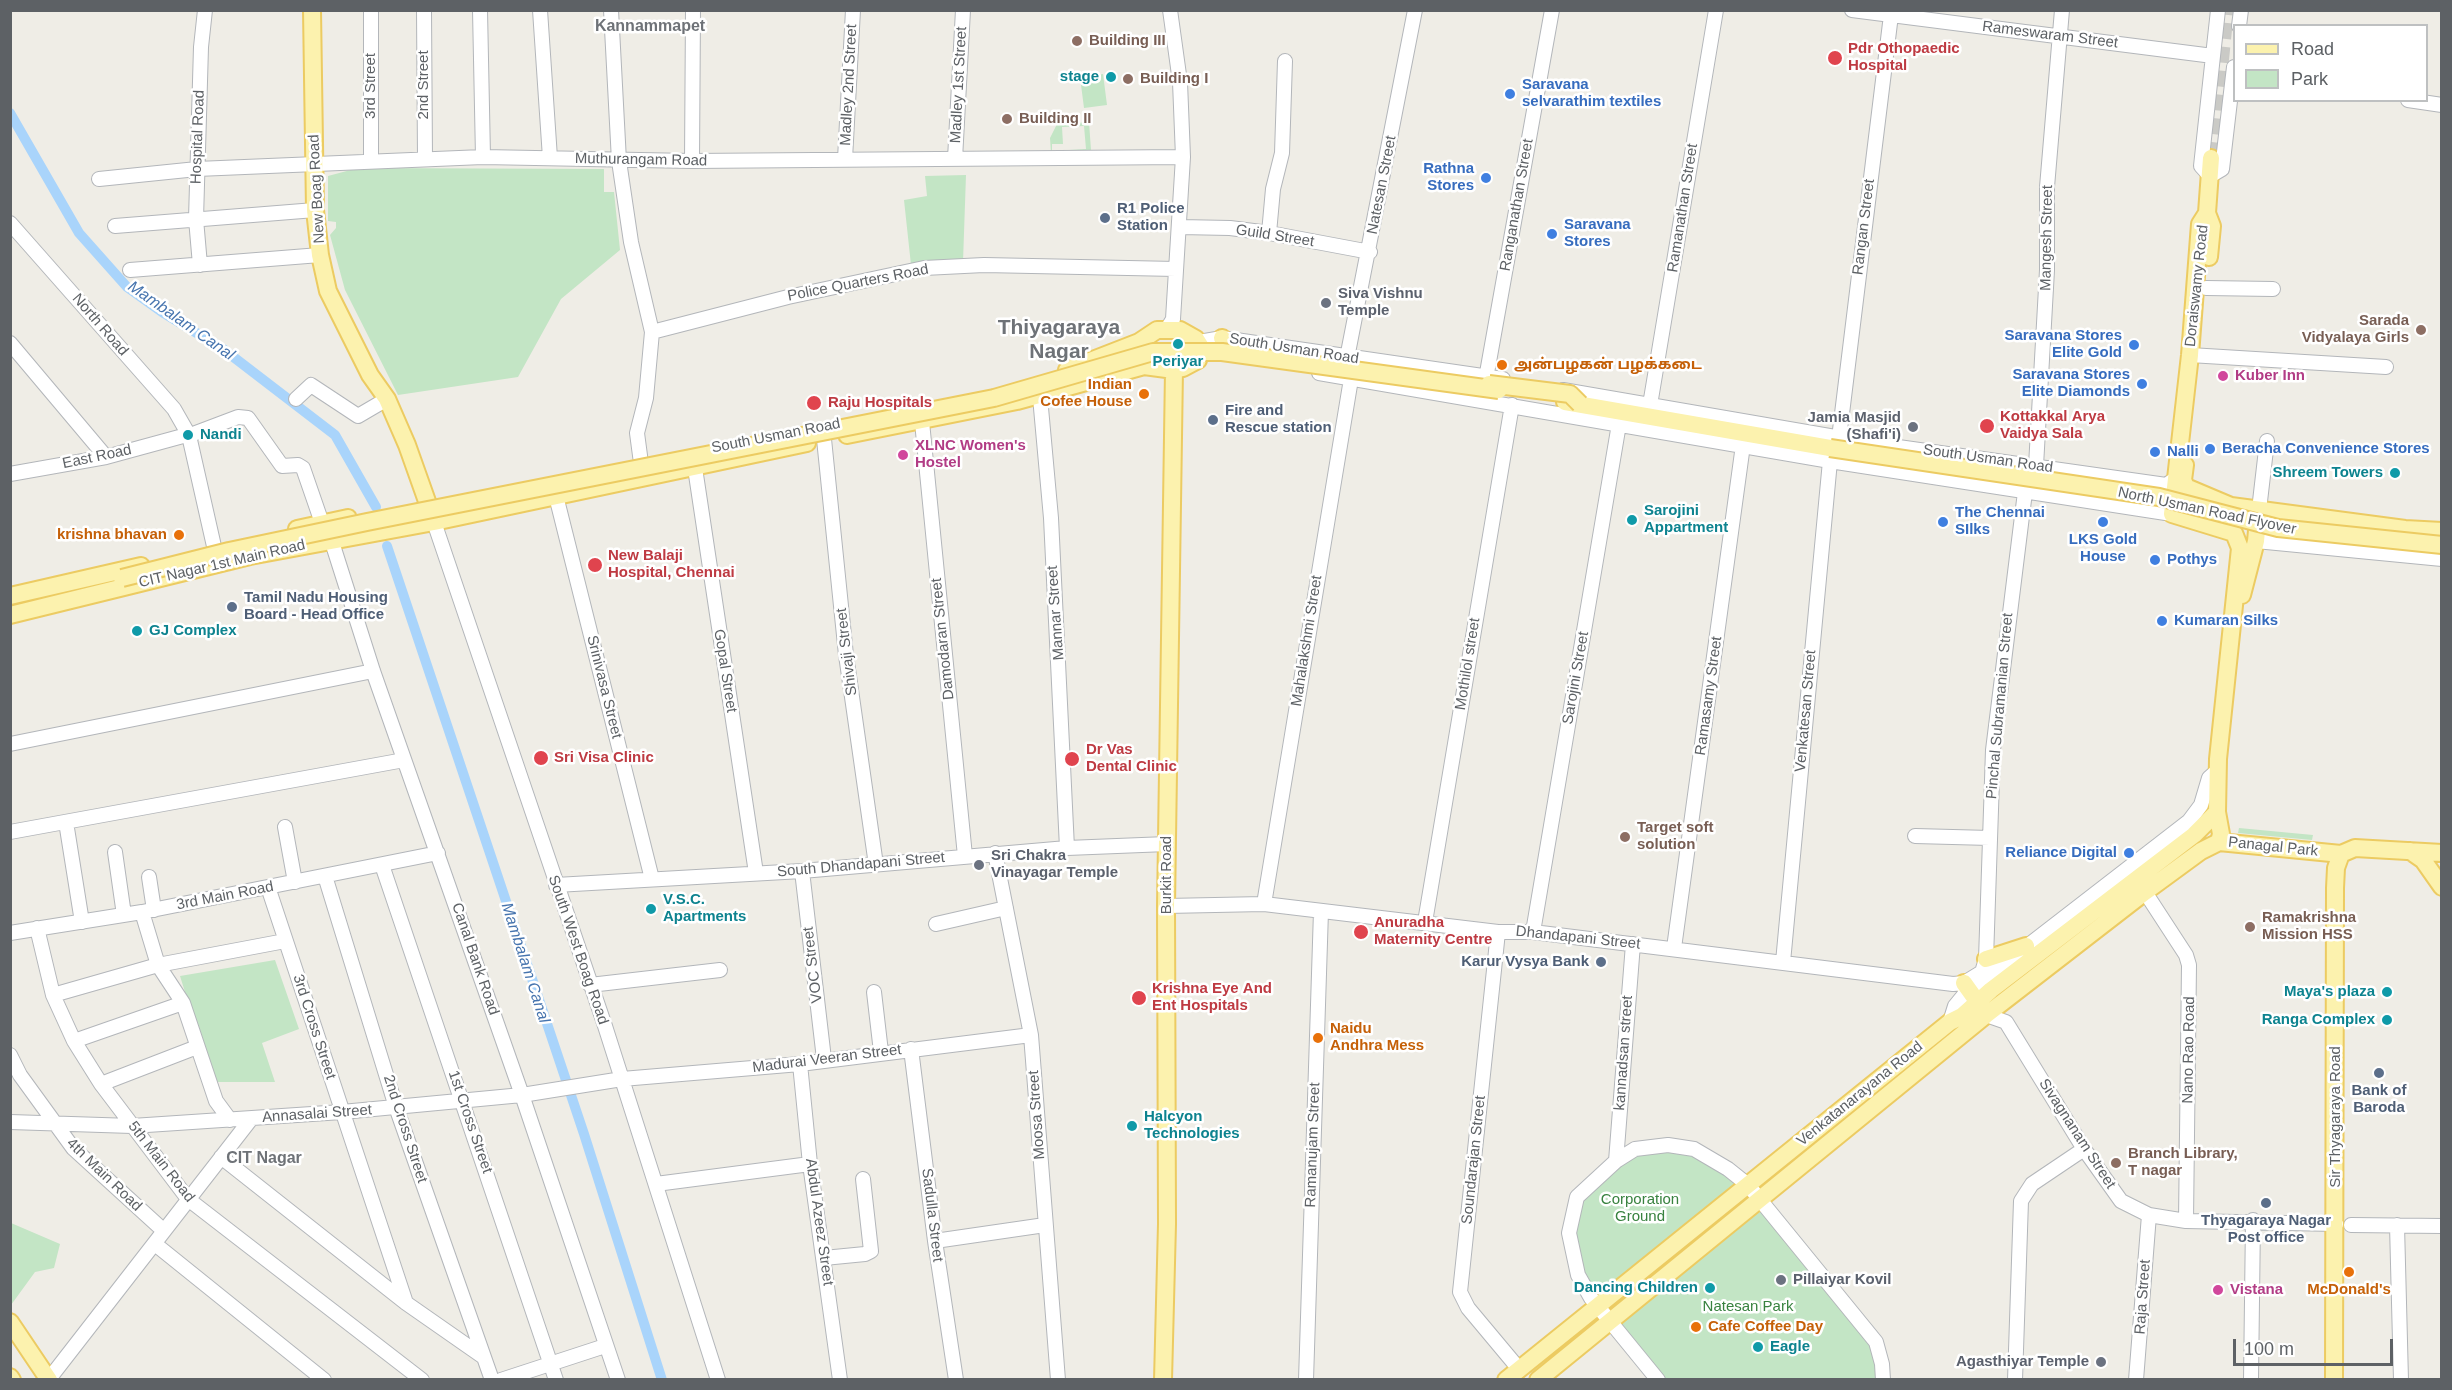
<!DOCTYPE html>
<meta charset="utf-8">
<style>
body{margin:0}
#map{position:relative;width:2452px;height:1390px;overflow:hidden;background:#efede6;font-family:Arial,sans-serif}
canvas{display:block}
.frame{position:absolute;inset:0;border:12px solid #5d6165;pointer-events:none}
.legend{position:absolute;left:2233px;top:24px;width:195px;height:78px;box-sizing:border-box;background:#fff;border:2px solid #bec0c1;margin:0;padding:8px 10px;list-style:none;font-size:18px;color:#5d6165}
.legend li{display:flex;align-items:center;gap:12px;height:30px}
.legend b{width:30px;border:2px solid #bec0c1}
.scale{position:absolute;left:2233px;top:1339px;width:160px;height:27px;box-sizing:border-box;border:3px solid #5d6165;border-top:0;padding-left:8px;font-size:18px;line-height:21px;white-space:nowrap;color:#5d6165;-webkit-text-stroke:4px #fff;paint-order:stroke}
</style>
<div id="map">
<canvas width="2452" height="1390"></canvas>
<div class="frame"></div>
<ul class="legend">
<li><b style="height:8px;background:#fcf2ae"></b>Road</li>
<li><b style="height:16px;background:#c3e5c5"></b>Park</li>
</ul>
<div class="scale">100 m</div>
</div>
<script>
const c = document.querySelector('canvas').getContext('2d');
c.lineJoin = 'round';
function paint(path, color) {
  c.fillStyle = color;
  c.fill(path, 'evenodd');
}
function poly(rows) {
  const path = new Path2D();
  for (const r of rows) {
    path.moveTo(r[0], r[1]);
    for (let i = 2; i < r.length; i += 2) path.lineTo(r[i], r[i + 1]);
  }
  return path;
}
function stroke(path, color, width, dash) {
  c.strokeStyle = color;
  c.lineWidth = width;
  c.lineCap = dash ? 'butt' : 'round';
  c.setLineDash(dash || []);
  c.stroke(path);
}
function write(font, color, halo, rows, align = 'center') {
  c.font = font + ' Arial,"Noto Sans Tamil",sans-serif';
  c.lineWidth = 5;
  c.setLineDash([]);
  c.textBaseline = 'middle';
  c.strokeStyle = halo;
  c.fillStyle = color;
  for (const [text, x, y, turn = 0] of rows) {
    c.save();
    c.translate(x, y);
    c.rotate((+turn || 0) * Math.PI / 180);
    c.textAlign = isNaN(turn) ? turn : align;
    if (halo) c.strokeText(text, 0, 0);
    c.fillText(text, 0, 0);
    c.restore();
  }
}
paint(poly([
 [1103,74,1107,105,1084,108,1080,77],
 [1089,122,1091,150,1051,153,1050,138,1057,124],
 [1084,126,1086,149,1052,151,1052,144,1063,144,1062,127],
 [358,168,604,169,604,192,614,192,620,250,561,299,518,377,398,395,345,290,330,235,336,228,336,222,328,221,328,176],
 [966,175,963,262,911,265,904,200,927,196,925,176],
 [2239,828,2313,835,2312,840,2238,833],
 [275,960,299,1029,262,1043,275,1082,213,1082,180,976],
 [1635,1151,1691,1151,1743,1186,1603,1303,1580,1272,1572,1232,1580,1198],
 [1758,1204,1874,1344,1880,1379,1659,1379,1615,1322],
 [11,1223,60,1244,54,1268,35,1272,11,1305]
]), '#c3e5c5');
stroke(poly([
 [10,113,79,233,127,287,162,312,223,349,335,435,376,507],
 [387,546,584,1134,662,1380]
]), '#a9d4fb', 10);
stroke(poly([
 [2211,158,2226,10]
]), '#cacac6', 16, [16, 8]);
const minor = poly([
 [424,10,425,159],
 [480,10,483,157],
 [540,10,550,158],
 [611,10,619,161,631,242,652,332,646,398,637,433,641,463],
 [1852,10,2213,56],
 [2218,10,2201,166,2210,176,2222,169,2234,67],
 [2239,26,2241,10],
 [2408,100,2442,105],
 [845,159,853,10],
 [955,159,963,10],
 [371,161,371,10],
 [692,161,693,10],
 [99,179,197,169,483,157,692,161,1183,157],
 [10,223,174,409,186,430],
 [115,226,315,210],
 [1180,227,1230,228,1269,233,1370,252],
 [1269,233,1273,189,1282,153,1285,61],
 [200,265,196,219,201,47,205,10],
 [130,270,320,255],
 [2206,288,2273,289],
 [1167,329,1173,319,1183,157,1180,82,1170,10],
 [652,332,788,297,924,268,984,265,1176,269],
 [1199,342,1222,338,1503,379],
 [10,343,106,457],
 [2190,355,2386,367],
 [1347,358,1415,10],
 [1319,373,1830,461,2172,514],
 [1485,384,1552,10],
 [1039,386,1051,518,1067,848],
 [1563,390,1870,443,2166,485,2175,479],
 [296,399,311,385,358,416,387,399],
 [1650,405,1716,10],
 [922,422,965,856],
 [193,434,238,417,248,418,282,466,298,465,303,468,322,523],
 [1839,438,1891,15],
 [824,439,846,655,876,865],
 [190,440,218,564],
 [695,468,756,873],
 [10,474,106,457,183,436],
 [556,496,652,879],
 [2259,510,2267,441],
 [434,522,605,1026,718,1380],
 [331,539,373,671,522,1095,618,1380],
 [2256,541,2442,559],
 [10,744,373,671],
 [66,822,82,922],
 [285,827,295,882],
 [10,832,404,760],
 [1915,836,1990,838],
 [115,852,124,915],
 [995,853,1031,1035,1058,1380],
 [382,865,556,1380],
 [802,871,824,1059],
 [325,876,396,1107,492,1380],
 [149,877,154,910],
 [556,885,802,871,1067,848,1167,844],
 [268,887,406,1303],
 [2145,892,2186,955,2189,965,2186,1221],
 [1264,904,1351,379],
 [1166,906,1264,904,1498,932,1533,932,1953,984,1964,983,1982,972,1986,959,1993,750,2025,492,2036,466,2047,270,2047,187,2062,10],
 [142,912,158,965,183,1003,216,1101,230,1120],
 [1425,922,1512,405],
 [936,924,1006,908],
 [37,928,53,995,74,1041,101,1084,188,1199,422,1380],
 [1498,932,1460,1292,1468,1308,1519,1369],
 [1533,932,1619,424],
 [10,933,142,912,438,853],
 [1674,948,1743,445],
 [1783,962,1830,461],
 [590,985,720,970],
 [874,992,881,1052],
 [53,995,158,965,285,941],
 [1986,1015,2006,1022,2084,1149,2121,1201,2149,1215,2186,1221,2336,1224],
 [1950,1022,1955,1006,1964,995,2189,821,2201,805,2209,778,2218,770],
 [74,1041,183,1003],
 [911,1049,935,1241,956,1380],
 [10,1055,20,1075,73,1148,164,1231],
 [800,1064,810,1164,840,1380],
 [101,1084,197,1047],
 [10,1122,132,1126,342,1112,522,1095,622,1079,800,1064,1031,1035],
 [221,1157,406,1303,482,1356],
 [1616,1161,1633,944],
 [656,1184,810,1164],
 [2351,1225,2442,1226],
 [2397,1225,2401,1380],
 [935,1241,1045,1225],
 [155,1244,324,1380],
 [824,1258,865,1254,871,1251,863,1179],
 [49,1379,251,1119],
 [501,1380,605,1346],
 [1306,1380,1321,911],
 [1658,1380,1591,1298,1578,1275,1569,1233,1577,1197,1616,1161,1635,1149,1668,1145,1694,1149,1728,1169,1748,1185,1876,1342,1882,1364,1883,1380],
 [2015,1380,2021,1201,2032,1184,2084,1149],
 [2136,1380,2149,1215],
 [2251,1380,2253,1220]
]);
const major = poly([
 [312,10,315,210,320,255,328,291,370,375,387,399,407,445,434,521],
 [2207,213,2200,224,2190,355,2172,514,2234,533,2240,548,2218,759,2217,812,2221,834,2219,842],
 [2209,257,2212,226,2207,213,2211,158],
 [1222,338,1227,344,1251,348],
 [1565,402,1830,448],
 [847,435,1017,401,1144,366,1174,370,1183,368,1198,360,1201,347,1196,339,1180,330,1157,330,1139,342,1067,370],
 [2185,465,2183,480,2186,487,2231,506,2405,529,2442,531],
 [297,529,348,518],
 [2242,595,2256,541,2259,510],
 [10,596,141,566],
 [10,615,250,556,434,522,807,443],
 [2219,842,2341,854,2355,848,2442,853],
 [2410,851,2423,860,2442,887],
 [1986,959,2026,946],
 [1964,983,1984,1011],
 [10,1322,49,1380],
 [10,1377,12,1380],
 [1163,1380,1167,1224,1166,906,1174,370],
 [1506,1380,1950,1022,1962,1016,1991,990,2194,835,2217,812],
 [1538,1380,1986,1015,2145,892,2201,851,2219,842],
 [2334,1380,2335,888,2336,868,2341,854]
]);
stroke(minor, '#b3b6ba', 16);
stroke(major, '#eccb62', 20);
stroke(minor, '#fff', 14);
stroke(major, '#fcf2ae', 16);
const majorBridge = poly([
 [1489,384,1570,394,1580,404],
 [1830,448,2159,497,2278,528,2442,545],
 [122,578,229,551,367,522,994,398,1153,352,1222,352,1499,390]
]);
stroke(majorBridge, '#eccb62', 20, []);
stroke(majorBridge, '#fcf2ae', 16);
for (const [x, y, r, color] of [
 [1077,41,6,"#8d6e63"],
 [1835,58,8,"#e0444e"],
 [1111,77,6,"#0f9aa8"],
 [1128,79,6,"#8d6e63"],
 [1510,94,6,"#3f7fe0"],
 [1007,119,6,"#8d6e63"],
 [1486,178,6,"#3f7fe0"],
 [1105,218,6,"#5c6f8a"],
 [1552,234,6,"#3f7fe0"],
 [1326,303,6,"#6b7280"],
 [2421,330,6,"#8d6e63"],
 [1178,344,6,"#0f9aa8"],
 [2134,345,6,"#3f7fe0"],
 [1502,365,6,"#e8710a"],
 [2223,376,6,"#d1479c"],
 [2142,384,6,"#3f7fe0"],
 [1144,394,6,"#e8710a"],
 [814,403,8,"#e0444e"],
 [1213,420,6,"#5c6f8a"],
 [1987,426,8,"#e0444e"],
 [1913,427,6,"#6b7280"],
 [188,435,6,"#0f9aa8"],
 [2210,449,6,"#3f7fe0"],
 [2155,452,6,"#3f7fe0"],
 [903,455,6,"#d1479c"],
 [2395,473,6,"#0f9aa8"],
 [1632,520,6,"#0f9aa8"],
 [1943,522,6,"#3f7fe0"],
 [2103,522,6,"#3f7fe0"],
 [179,535,6,"#e8710a"],
 [2155,560,6,"#3f7fe0"],
 [595,565,8,"#e0444e"],
 [232,607,6,"#5c6f8a"],
 [2162,621,6,"#3f7fe0"],
 [137,631,6,"#0f9aa8"],
 [541,758,8,"#e0444e"],
 [1072,759,8,"#e0444e"],
 [1625,837,6,"#8d6e63"],
 [2129,853,6,"#3f7fe0"],
 [979,865,6,"#6b7280"],
 [651,909,6,"#0f9aa8"],
 [2250,927,6,"#8d6e63"],
 [1361,932,8,"#e0444e"],
 [1601,962,6,"#5c6f8a"],
 [2387,992,6,"#0f9aa8"],
 [1139,998,8,"#e0444e"],
 [2387,1020,6,"#0f9aa8"],
 [1318,1038,6,"#e8710a"],
 [2379,1073,6,"#5c6f8a"],
 [1132,1126,6,"#0f9aa8"],
 [2116,1163,6,"#8d6e63"],
 [2266,1203,6,"#5c6f8a"],
 [2349,1272,6,"#e8710a"],
 [1781,1280,6,"#6b7280"],
 [1710,1288,6,"#0f9aa8"],
 [2218,1290,6,"#d1479c"],
 [1696,1327,6,"#e8710a"],
 [1758,1347,6,"#0f9aa8"],
 [2101,1362,6,"#6b7280"]
]) {
  const dot = new Path2D();
  dot.arc(x, y, r, 0, 2 * Math.PI);
  c.fillStyle = color;
  c.fill(dot);
  stroke(dot, '#fff', 2);
}
write('15px', '#5d6165', '#fff', [
 ["Rameswaram Street",2050,35,7],
 ["2nd Street",424,85,-90],
 ["Madley 2nd Street",849,85,-87],
 ["Madley 1st Street",959,85,-87],
 ["3rd Street",371,86,-90],
 ["Hospital Road",198,137,-88],
 ["Muthurangam Road",641,160,1],
 ["Natesan Street",1382,185,-79],
 ["New Boag Road",317,189,-93],
 ["Ranganathan Street",1517,205,-80],
 ["Ramanathan Street",1683,208,-81],
 ["Rangan Street",1864,227,-83],
 ["Guild Street",1275,236,9],
 ["Mangesh Street",2047,238,-89],
 ["Police Quarters Road",858,283,-11],
 ["Doraiswamy Road",2197,286,-84],
 ["North Road",100,325,49],
 ["South Usman Road",1294,349,9],
 ["South Usman Road",776,436,-11],
 ["East Road",97,457,-12],
 ["South Usman Road",1988,459,8],
 ["North Usman Road Flyover",2207,511,12],
 ["CIT Nagar 1st Main Road",222,564,-13],
 ["Mannar Street",1056,613,-94],
 ["Damodaran Street",943,639,-96],
 ["Mahalakshmi Street",1307,641,-81],
 ["Shivaji Street",847,652,-97],
 ["Mothilol street",1468,664,-81],
 ["Gopal Street",725,671,81],
 ["Sarojini Street",1576,678,-80],
 ["Srinivasa Street",604,687,76],
 ["Ramasamy Street",1709,696,-82],
 ["Pinchal Subramanian Street",2000,706,-85],
 ["Venkatesan Street",1806,711,-85],
 ["Panagal Park",2273,847,6],
 ["South Dhandapani Street",861,865,-5],
 ["Burkit Road",1167,875,-90],
 ["3rd Main Road",225,896,-11],
 ["Dhandapani Street",1578,938,6],
 ["South West Boag Road",578,950,71],
 ["Canal Bank Road",475,959,71],
 ["VOC Street",813,965,-97],
 ["3rd Cross Street",314,1027,72],
 ["Nano Rao Road",2189,1050,-89],
 ["kannadsan street",1624,1053,-86],
 ["Madurai Veeran Street",827,1059,-7],
 ["Venkatanarayana Road",1860,1094,-39],
 ["Annasalai Street",317,1114,-4],
 ["Moosa Street",1037,1115,-94],
 ["Sir Thyagaraya Road",2336,1117,-90],
 ["1st Cross Street",470,1122,71],
 ["2nd Cross Street",405,1129,72],
 ["Sivagnanam Street",2077,1134,57],
 ["Ramanujam Street",1313,1145,-88],
 ["Soundarajan Street",1474,1160,-84],
 ["5th Main Road",161,1162,52],
 ["4th Main Road",104,1175,44],
 ["Sadulla Street",932,1215,83],
 ["Abdul Azeez Street",819,1222,82],
 ["Raja Street",2143,1297,-86]
]);
write('bold 15px', '#785e54', '#fff', [
 ["Building III",1089,41],
 ["Building I",1140,79],
 ["Building II",1019,119],
 ["Sarada",2409,321,"right"],
 ["Vidyalaya Girls",2409,338,"right"],
 ["Target soft",1637,828],
 ["solution",1637,845],
 ["Ramakrishna",2262,918],
 ["Mission HSS",2262,935],
 ["Branch Library,",2128,1154],
 ["T nagar",2128,1171]
], 'left');
write('bold 15px', '#be3a42', '#fff', [
 ["Pdr Othopaedic",1848,49],
 ["Hospital",1848,66],
 ["Raju Hospitals",828,403],
 ["Kottakkal Arya",2000,417],
 ["Vaidya Sala",2000,434],
 ["New Balaji",608,556],
 ["Hospital, Chennai",608,573],
 ["Dr Vas",1086,750],
 ["Dental Clinic",1086,767],
 ["Sri Visa Clinic",554,758],
 ["Anuradha",1374,923],
 ["Maternity Centre",1374,940],
 ["Krishna Eye And",1152,989],
 ["Ent Hospitals",1152,1006]
], 'left');
write('bold 15px', '#0d838f', '#fff', [
 ["stage",1099,77,"right"],
 ["Periyar",1178,362,"center"],
 ["Nandi",200,435],
 ["Shreem Towers",2383,473,"right"],
 ["Sarojini",1644,511],
 ["Appartment",1644,528],
 ["GJ Complex",149,631],
 ["V.S.C.",663,900],
 ["Apartments",663,917],
 ["Maya's plaza",2375,992,"right"],
 ["Ranga Complex",2375,1020,"right"],
 ["Halcyon",1144,1117],
 ["Technologies",1144,1134],
 ["Dancing Children",1698,1288,"right"],
 ["Eagle",1770,1347]
], 'left');
write('bold 15px', '#366cbe', '#fff', [
 ["Saravana",1522,85],
 ["selvarathim textiles",1522,102],
 ["Rathna",1474,169,"right"],
 ["Stores",1474,186,"right"],
 ["Saravana",1564,225],
 ["Stores",1564,242],
 ["Saravana Stores",2122,336,"right"],
 ["Elite Gold",2122,353,"right"],
 ["Saravana Stores",2130,375,"right"],
 ["Elite Diamonds",2130,392,"right"],
 ["Beracha Convenience Stores",2222,449],
 ["Nalli",2167,452],
 ["The Chennai",1955,513],
 ["SIlks",1955,530],
 ["LKS Gold",2103,540,"center"],
 ["House",2103,557,"center"],
 ["Pothys",2167,560],
 ["Kumaran Silks",2174,621],
 ["Reliance Digital",2117,853,"right"]
], 'left');
write('bold 15px', '#4e5e75', '#fff', [
 ["R1 Police",1117,209],
 ["Station",1117,226],
 ["Fire and",1225,411],
 ["Rescue station",1225,428],
 ["Tamil Nadu Housing",244,598],
 ["Board - Head Office",244,615],
 ["Karur Vysya Bank",1589,962,"right"],
 ["Bank of",2379,1091,"center"],
 ["Baroda",2379,1108,"center"],
 ["Thyagaraya Nagar",2266,1221,"center"],
 ["Post office",2266,1238,"center"]
], 'left');
write('bold 15px', '#5b616d', '#fff', [
 ["Siva Vishnu",1338,294],
 ["Temple",1338,311],
 ["Jamia Masjid",1901,418,"right"],
 ["(Shafi'i)",1901,435,"right"],
 ["Sri Chakra",991,856],
 ["Vinayagar Temple",991,873],
 ["Pillaiyar Kovil",1793,1280],
 ["Agasthiyar Temple",2089,1362,"right"]
], 'left');
write('bold 15px', '#c56008', '#fff', [
 ["அன்பழகன் பழக்கடை",1514,365],
 ["Indian",1132,385,"right"],
 ["Cofee House",1132,402,"right"],
 ["krishna bhavan",167,535,"right"],
 ["Naidu",1330,1029],
 ["Andhra Mess",1330,1046],
 ["McDonald's",2349,1290,"center"],
 ["Cafe Coffee Day",1708,1327]
], 'left');
write('bold 15px', '#b23c85', '#fff', [
 ["Kuber Inn",2235,376],
 ["XLNC Women's",915,446],
 ["Hostel",915,463],
 ["Vistana",2230,1290]
], 'left');
write('15px', '#38823f', '#fff', [
 ["Corporation",1640,1200],
 ["Ground",1640,1217],
 ["Natesan Park",1748,1307]
]);
write('bold 16px', '#6e7277', '#fff', [
 ["Kannammapet",650,27],
 ["CIT Nagar",264,1159]
]);
write('italic 16px', '#4674ae', '#fff', [
 ["Mambalam Canal",181,321,35],
 ["Mambalam Canal",525,963,72]
]);
write('bold 21px', '#6e7277', '#fff', [
 ["Thiyagaraya",1059,328],
 ["Nagar",1059,352]
]);
</script>
